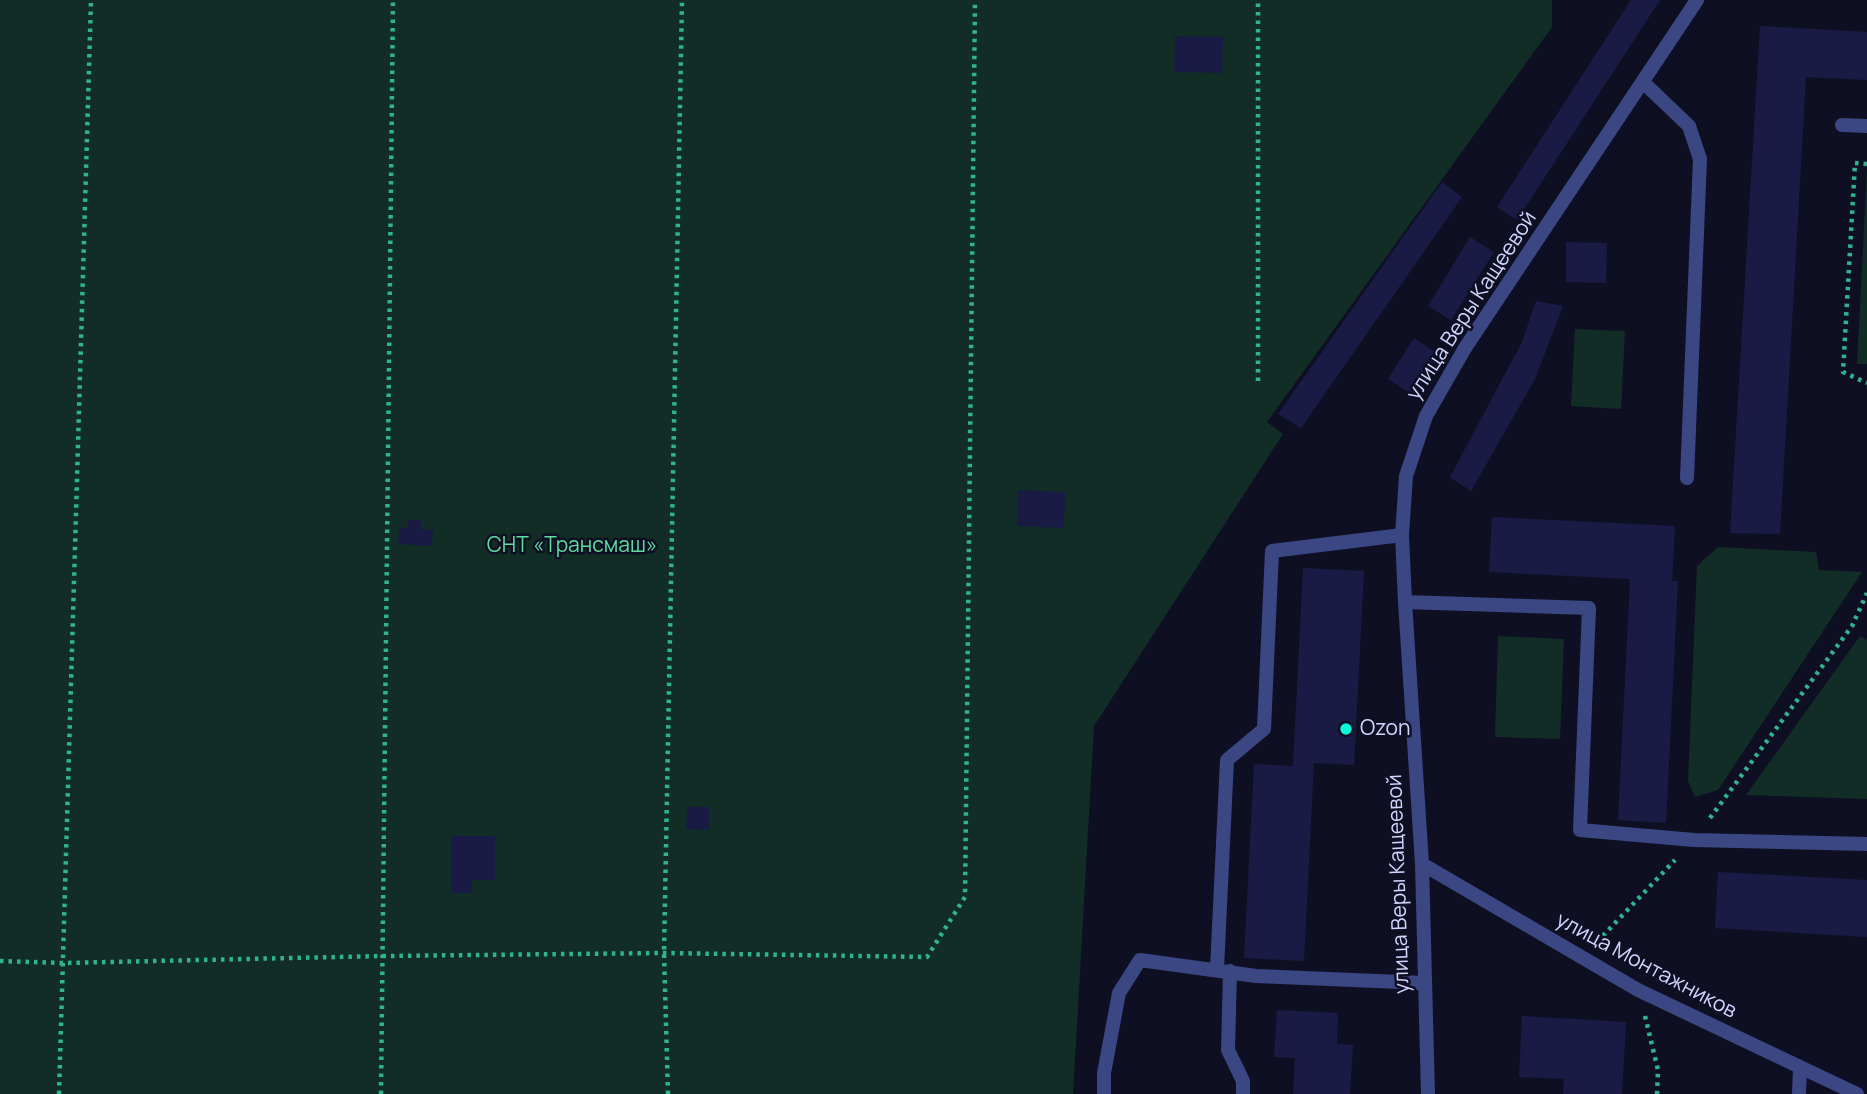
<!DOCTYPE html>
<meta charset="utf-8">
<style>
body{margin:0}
canvas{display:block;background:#0e0f23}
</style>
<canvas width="1867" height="1094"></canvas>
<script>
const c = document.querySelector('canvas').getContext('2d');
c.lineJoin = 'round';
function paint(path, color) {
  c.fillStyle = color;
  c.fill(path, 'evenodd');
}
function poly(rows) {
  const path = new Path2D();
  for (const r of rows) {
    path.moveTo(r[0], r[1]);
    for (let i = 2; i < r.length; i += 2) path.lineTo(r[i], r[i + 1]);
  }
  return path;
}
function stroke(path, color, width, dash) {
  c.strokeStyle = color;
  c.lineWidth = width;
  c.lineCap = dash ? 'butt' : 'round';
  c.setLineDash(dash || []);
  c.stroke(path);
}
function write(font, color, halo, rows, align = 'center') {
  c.font = font + ' Manrope,sans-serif';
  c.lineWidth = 5;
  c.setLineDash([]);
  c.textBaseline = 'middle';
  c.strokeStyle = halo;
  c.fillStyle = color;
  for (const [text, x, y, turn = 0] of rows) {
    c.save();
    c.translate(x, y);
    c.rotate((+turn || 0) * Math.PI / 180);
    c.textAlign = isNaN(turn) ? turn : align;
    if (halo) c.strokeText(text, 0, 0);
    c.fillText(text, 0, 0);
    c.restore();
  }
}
paint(poly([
 [0,0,1552,0,1552,27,1267,422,1283,434,1094,726,1073,1094,0,1094],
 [1867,171,1867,364,1857,364],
 [1575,329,1625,331,1621,409,1571,406],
 [1718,547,1816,552,1819,570,1862,572,1718,790,1695,797,1688,781,1697,566],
 [1498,636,1564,639,1560,739,1495,737],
 [1860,636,1867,640,1867,799,1746,795]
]), '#112d26');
paint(poly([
 [1631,0,1660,0,1517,220,1497,207],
 [1760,26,1867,32,1867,80,1806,77,1780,534,1730,533],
 [1175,36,1223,37,1222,73,1174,72],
 [1442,182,1462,197,1301,428,1278,414],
 [1470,237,1494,252,1451,320,1428,306],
 [1566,242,1607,243,1606,283,1566,282],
 [1536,301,1563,306,1535,379,1471,491,1450,477,1522,342],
 [1414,338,1438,354,1413,395,1388,379],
 [1018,490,1065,492,1064,528,1017,526],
 [1492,517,1675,526,1672,581,1678,581,1666,823,1618,820,1630,579,1489,572],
 [408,520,421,520,421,529,433,530,432,546,398,544,399,527,408,528],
 [1303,568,1364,571,1354,765,1314,763,1304,961,1244,958,1254,764,1293,766],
 [687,807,709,807,709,830,686,829],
 [451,836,495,836,495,880,472,880,472,893,451,893],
 [1718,872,1867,880,1867,937,1715,928],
 [1277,1010,1338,1013,1337,1044,1353,1045,1350,1094,1293,1094,1295,1058,1274,1057],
 [1522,1016,1626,1022,1622,1094,1563,1094,1564,1079,1519,1077]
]), '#1a1b44');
stroke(poly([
 [1867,164,1855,163,1843,372,1867,383],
 [1258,381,1258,0],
 [1710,818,1852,626,1867,593],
 [1597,942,1675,860],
 [0,961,63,963,383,956,664,953,927,957,965,897,975,0],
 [1645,1016,1658,1070,1657,1094],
 [59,1094,91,0],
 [381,1094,393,0],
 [668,1094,664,953,682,0]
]), '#30b48e', 4.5, [3.5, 5]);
stroke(poly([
 [1644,83,1689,126,1700,159,1687,478],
 [1842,125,1867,126],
 [1405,602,1589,608,1580,830,1694,840,1867,844],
 [1217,969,1227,760,1264,729,1272,551,1402,535],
 [1230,971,1228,1050,1243,1081,1243,1094],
 [1104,1094,1104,1073,1119,993,1140,960,1256,976,1425,983],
 [1799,1094,1800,1068]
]), '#3a4782', 14);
stroke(poly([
 [1422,864,1638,990,1857,1094],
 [1428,1094,1422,864,1405,602,1402,535,1406,476,1426,416,1465,348,1697,0]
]), '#3a4782', 14);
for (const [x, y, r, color] of [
 [1346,729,7,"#02f9da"]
]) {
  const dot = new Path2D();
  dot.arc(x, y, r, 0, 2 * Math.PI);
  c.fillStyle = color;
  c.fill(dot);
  stroke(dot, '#0e0f23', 2.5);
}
write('21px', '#d1d6ff', '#0e0f23', [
 ["улица Веры Кащеевой",1472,306,-57],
 ["улица Веры Кащеевой",1399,884,-92],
 ["улица Монтажников",1646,966,28]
]);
write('21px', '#5ddea1', '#0e0f23', [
 ["СНТ «Трансмаш»",572,546]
]);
write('21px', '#d1d6ff', '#0e0f23', [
 ["Ozon",1360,729]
], 'left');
</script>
